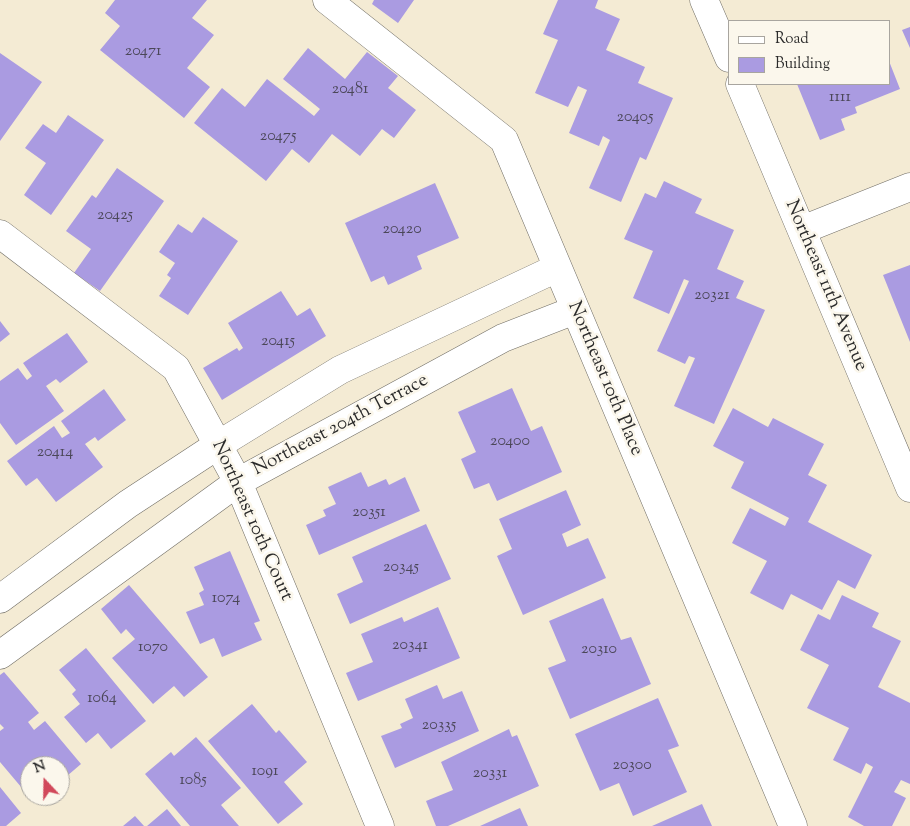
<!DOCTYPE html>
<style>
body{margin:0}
#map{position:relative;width:910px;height:826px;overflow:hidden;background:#f4ebd4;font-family:"Sorts Mill Goudy",serif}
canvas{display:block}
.legend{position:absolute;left:728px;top:20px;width:162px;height:65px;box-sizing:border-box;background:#fbf7ec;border:1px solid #a8a59f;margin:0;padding:6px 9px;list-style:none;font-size:15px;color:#2b2b2b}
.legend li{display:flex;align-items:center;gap:10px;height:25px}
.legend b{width:25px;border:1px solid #a8a59f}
.north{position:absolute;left:20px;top:756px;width:50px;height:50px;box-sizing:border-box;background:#fbf7ec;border:1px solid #a8a59f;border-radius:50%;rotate:339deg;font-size:14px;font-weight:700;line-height:20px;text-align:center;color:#2b2b2b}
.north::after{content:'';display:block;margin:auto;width:18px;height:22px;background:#d1495b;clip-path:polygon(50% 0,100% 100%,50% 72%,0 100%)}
</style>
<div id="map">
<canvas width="910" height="826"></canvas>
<ul class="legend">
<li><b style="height:6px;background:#fff"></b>Road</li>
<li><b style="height:14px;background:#aa9be1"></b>Building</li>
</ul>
<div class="north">N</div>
</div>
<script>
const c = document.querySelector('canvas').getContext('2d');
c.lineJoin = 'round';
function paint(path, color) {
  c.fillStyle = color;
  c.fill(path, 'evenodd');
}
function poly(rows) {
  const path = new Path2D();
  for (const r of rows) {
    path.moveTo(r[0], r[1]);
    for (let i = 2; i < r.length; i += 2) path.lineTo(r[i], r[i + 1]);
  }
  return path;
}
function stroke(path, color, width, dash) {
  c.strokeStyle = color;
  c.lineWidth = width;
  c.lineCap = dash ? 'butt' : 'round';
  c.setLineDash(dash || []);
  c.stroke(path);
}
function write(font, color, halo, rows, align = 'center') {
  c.font = font + ' "Sorts Mill Goudy",serif';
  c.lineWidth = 5;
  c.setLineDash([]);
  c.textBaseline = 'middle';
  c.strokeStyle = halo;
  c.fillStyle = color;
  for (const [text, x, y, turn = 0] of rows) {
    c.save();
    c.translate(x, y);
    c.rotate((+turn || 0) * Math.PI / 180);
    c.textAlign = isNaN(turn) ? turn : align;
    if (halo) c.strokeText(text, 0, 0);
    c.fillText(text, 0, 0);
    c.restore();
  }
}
paint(poly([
 [115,0,207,0,192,18,214,35,187,68,210,87,184,118,100,50,120,26,105,13],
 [374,0,414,0,398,23,372,4],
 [558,0,598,0,595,8,620,19,606,50,645,67,638,83,673,98,646,160,640,157,621,202,589,188,610,140,603,136,599,146,569,133,587,90,578,86,568,107,535,93,558,40,543,34],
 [910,27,910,48,902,30],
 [308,48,345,79,367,52,398,76,388,88,416,110,394,138,382,129,360,156,332,134,309,163,292,149,266,181,194,123,222,88,245,107,267,79,314,116,320,109,283,79],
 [0,53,42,82,0,141],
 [889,61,900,89,855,107,857,113,841,119,845,130,820,140,797,84,889,84],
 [68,115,104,140,51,215,24,195,46,163,25,148,43,124,56,133],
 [117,168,164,201,100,291,74,273,91,249,66,231,92,195,96,198],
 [664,181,702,199,695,213,734,230,717,269,744,281,736,298,765,310,714,424,674,406,695,358,689,356,685,364,657,351,689,281,684,279,669,314,633,298,653,251,624,239,645,193,656,198],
 [435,183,459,238,417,256,422,269,388,285,384,276,371,282,345,223],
 [203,217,238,241,188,315,159,296,171,278,167,275,175,263,159,252,178,224,192,233],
 [910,265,910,342,883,275],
 [281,291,297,316,310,308,326,336,222,400,203,368,237,348,239,351,243,348,228,323],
 [0,321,10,334,0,342],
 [67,333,88,362,60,383,56,379,46,386,64,411,16,445,0,423,0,381,18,368,27,380,32,376,23,363],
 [512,388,531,431,542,426,562,472,497,501,489,483,474,489,461,459,476,452,458,412],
 [104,389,126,420,98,441,95,437,85,444,103,467,56,502,37,478,26,486,7,461,54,426,62,438,70,433,61,421],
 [733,408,768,427,773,418,824,444,808,475,827,485,808,522,872,555,855,589,838,580,822,610,791,594,783,610,750,593,767,561,732,543,750,508,785,526,789,518,731,488,744,462,713,446],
 [361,472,368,487,386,479,389,485,405,477,420,511,319,555,306,525,326,516,323,510,336,504,328,487],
 [566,490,581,525,562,534,567,547,588,538,606,578,523,615,497,556,512,549,499,519],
 [426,524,451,579,350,624,337,594,363,582,352,557],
 [230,551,260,621,254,623,262,640,222,657,214,638,200,644,186,612,204,605,199,593,204,590,194,567],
 [129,585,208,677,184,697,174,686,153,704,112,658,135,639,126,629,121,634,101,609],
 [842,595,879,613,872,627,901,641,878,687,910,703,910,784,901,780,894,792,906,798,892,826,864,826,848,817,873,767,866,763,861,774,833,760,849,728,807,708,829,665,800,650,818,614,830,620],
 [603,598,621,640,631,637,651,684,570,719,548,668,566,661,549,621],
 [438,607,460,658,358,701,346,673,373,662,361,634,402,617,404,622],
 [86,648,146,721,111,749,98,733,86,743,64,717,80,704,72,694,76,690,59,670],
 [4,672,39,713,28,722,34,730,45,721,81,764,60,782,60,766,30,766,30,792,27,794,0,762,0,731,4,728,0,724,0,675],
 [437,685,443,699,462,691,479,731,395,768,381,736,402,728,400,724,413,718,405,699],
 [658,698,679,746,668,750,687,792,633,816,619,783,600,791,575,734],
 [252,704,276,733,279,730,307,762,284,782,303,804,278,824,208,741],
 [509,729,512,737,517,735,539,786,448,826,436,826,426,801,453,790,441,762],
 [196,737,241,788,221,805,239,826,190,826,145,774,171,752,174,756],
 [0,787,21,813,6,826,0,826],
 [702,804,712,826,652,826],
 [520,808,528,826,480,826],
 [167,809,181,826,147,826],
 [135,816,144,826,123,826]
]), '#aa9be1');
const minor = poly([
 [327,0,504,140,793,826],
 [704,0,729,58],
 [740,84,910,488],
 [802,230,910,187],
 [0,234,176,368,238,482,380,826],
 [0,599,128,504,218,445,340,370,557,268],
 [0,655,238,482,503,338,575,310]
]);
stroke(minor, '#716e66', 29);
stroke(minor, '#fff', 28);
write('16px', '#4b4758', null, [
 ["20471",143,52],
 ["20481",350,90],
 ["1111",840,98],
 ["20405",635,118],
 ["20475",278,137],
 ["20425",115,216],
 ["20420",402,230],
 ["20321",712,296],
 ["20415",278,342],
 ["20400",510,442],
 ["20414",55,453],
 ["20351",369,513],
 ["20345",401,568],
 ["1074",226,599],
 ["20341",410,646],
 ["1070",153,648],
 ["20310",599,650],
 ["1064",102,699],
 ["20335",439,726],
 ["20300",632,766],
 ["1091",265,772],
 ["20331",490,774],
 ["1085",193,781]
]);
write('19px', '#2b2b2b', '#fbf7ec', [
 ["Northeast 11th Avenue",825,286,67],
 ["Northeast 10th Place",604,379,67],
 ["Northeast 204th Terrace",341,426,-28],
 ["Northeast 10th Court",251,521,66]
]);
</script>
